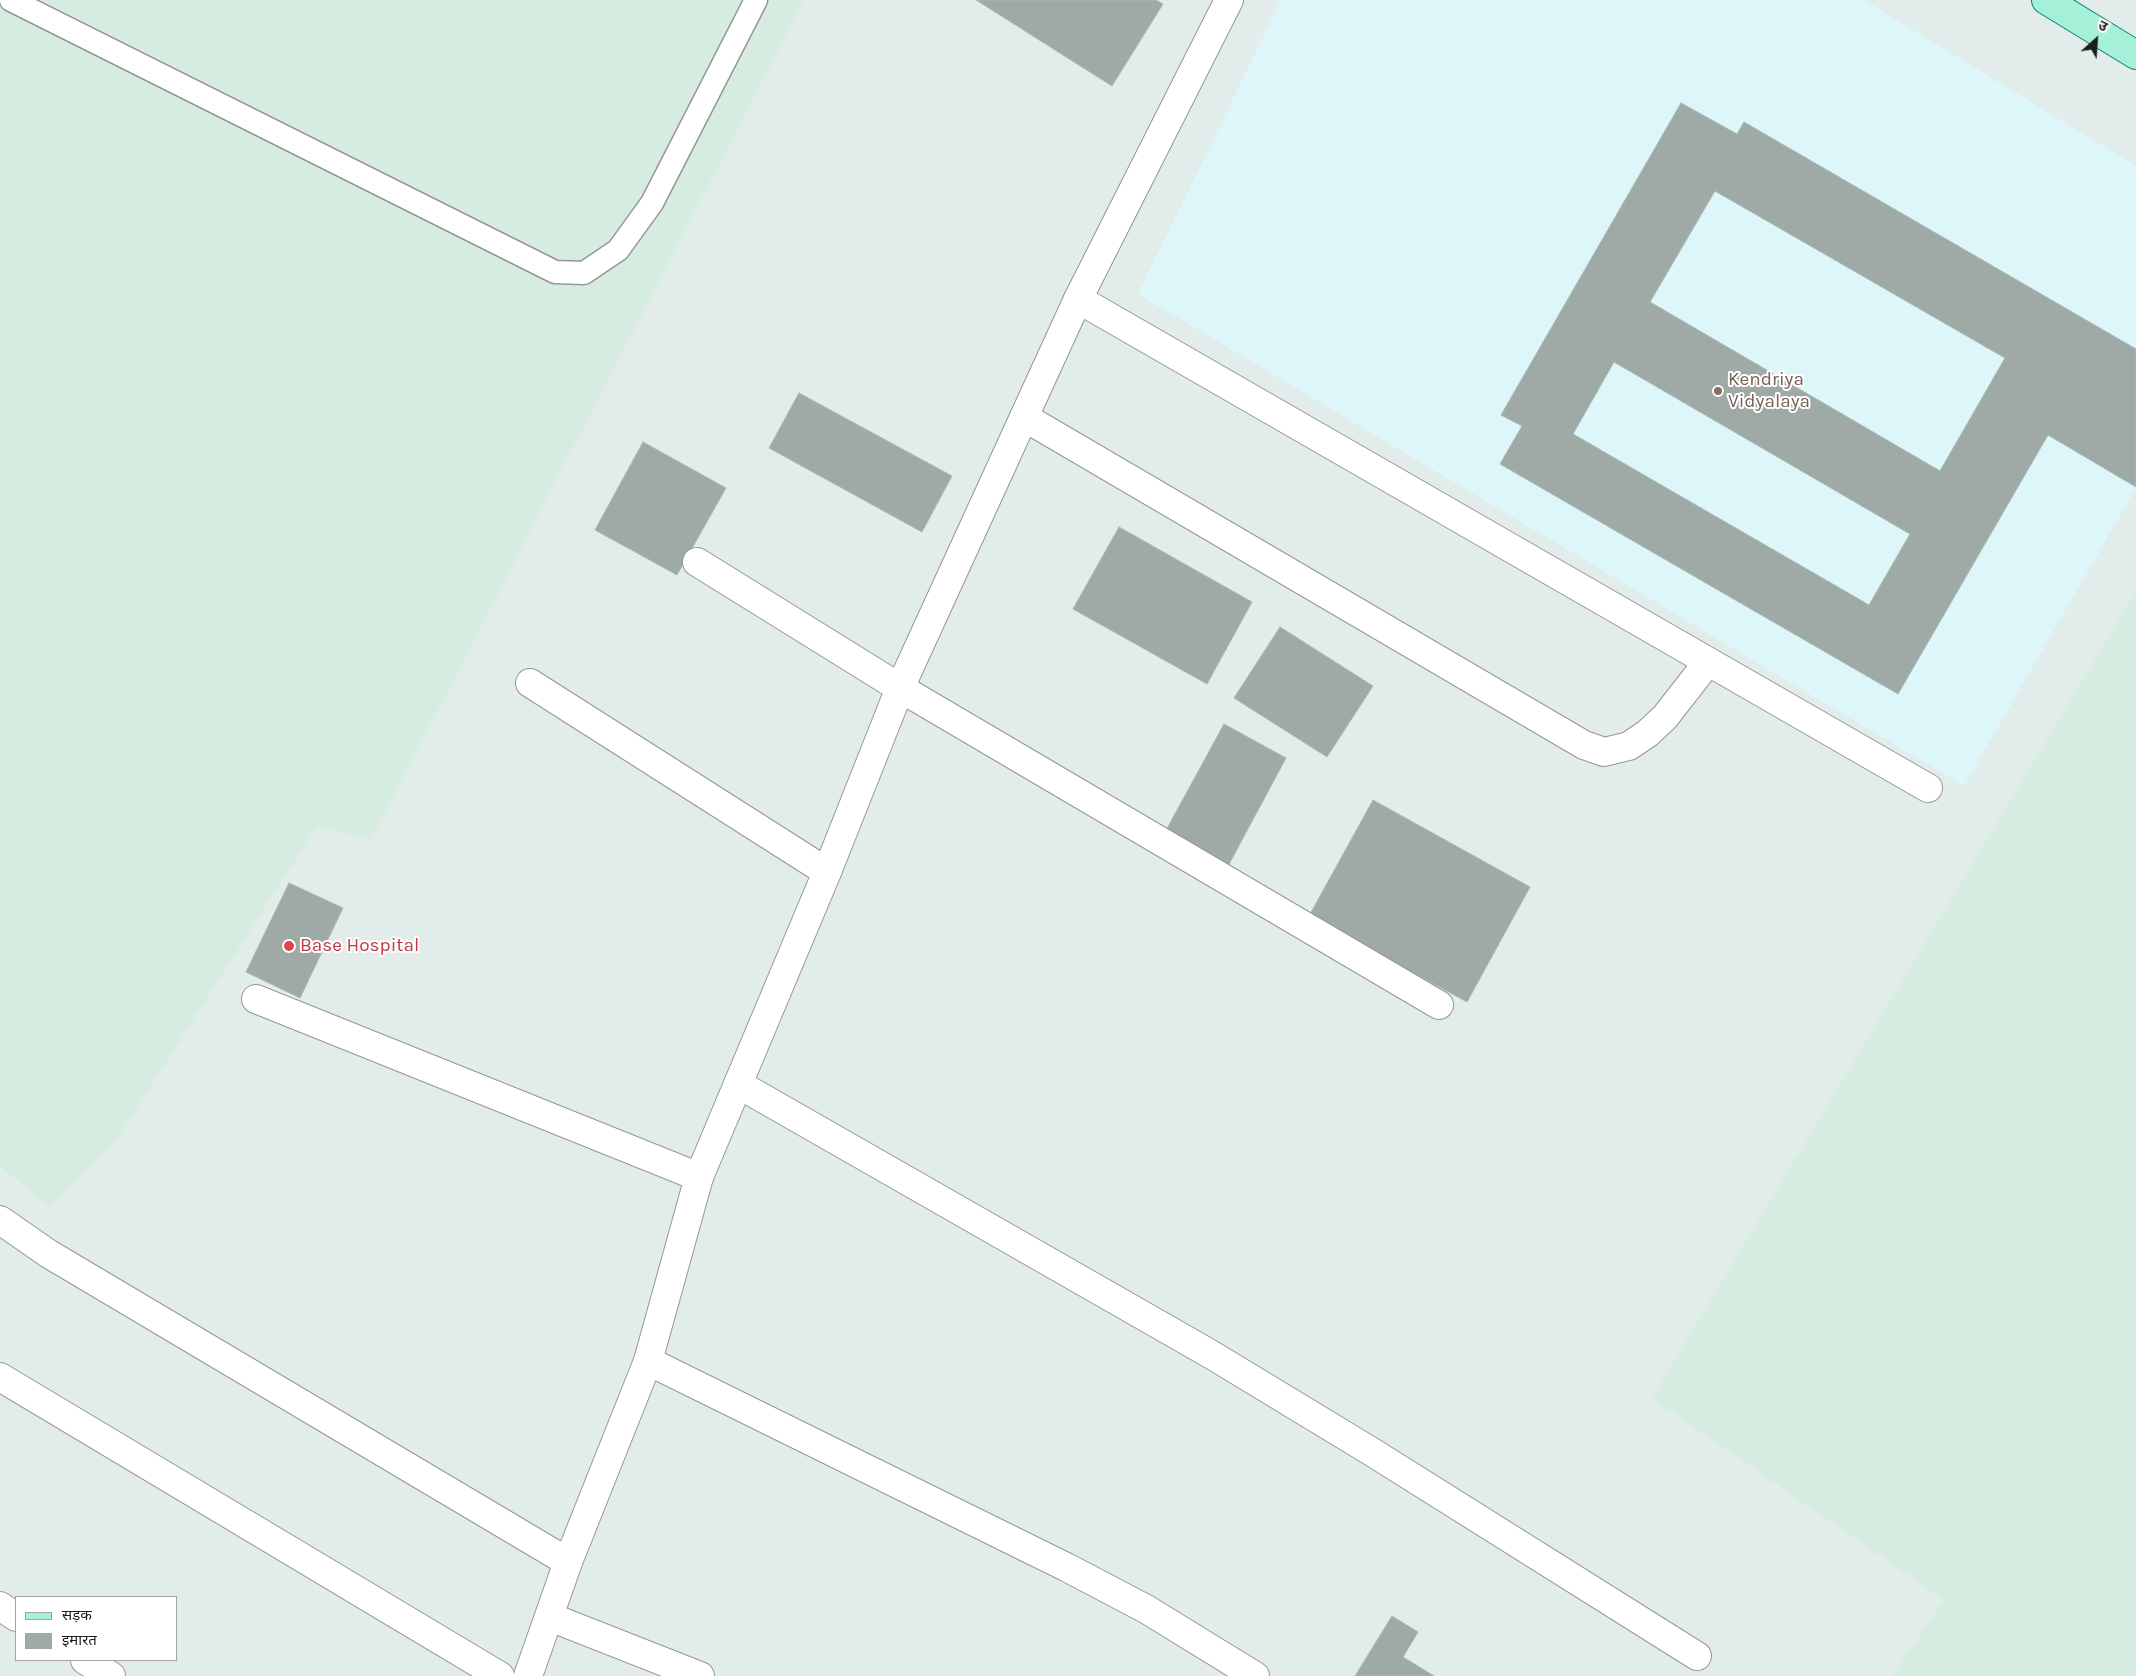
<!DOCTYPE html>
<meta charset="utf-8">
<style>
body{margin:0}
#map{position:relative;width:2136px;height:1676px;overflow:hidden;background:#e2ecea;font-family:Karla,"Noto Sans Devanagari",sans-serif}
canvas{display:block}
.legend{position:absolute;left:15px;top:1596px;width:162px;height:65px;box-sizing:border-box;background:#fff;border:1px solid #a4a4a4;margin:0;padding:6px 9px;list-style:none;font-size:15px;color:#1c1c1c}
.legend li{display:flex;align-items:center;gap:10px;height:25px}
.legend b{width:25px;border:1px solid #a4a4a4}
.north{position:absolute;left:2071px;top:15px;width:50px;height:50px;-webkit-text-stroke:4px #fff;paint-order:stroke;rotate:26deg;font-size:14px;font-weight:700;line-height:20px;text-align:center;color:#1c1c1c}
.north::after{content:'';display:block;margin:auto;width:18px;height:22px;background:#1c1c1c;clip-path:polygon(50% 0,100% 100%,50% 72%,0 100%)}
</style>
<div id="map">
<canvas width="2136" height="1676"></canvas>
<ul class="legend">
<li><b style="height:6px;background:#a4f0d9"></b>सड़क</li>
<li><b style="height:14px;background:#9fa9a5"></b>इमारत</li>
</ul>
<div class="north">उ</div>
</div>
<script>
const c = document.querySelector('canvas').getContext('2d');
c.lineJoin = 'round';
function paint(path, color) {
  c.fillStyle = color;
  c.fill(path, 'evenodd');
}
function poly(rows) {
  const path = new Path2D();
  for (const r of rows) {
    path.moveTo(r[0], r[1]);
    for (let i = 2; i < r.length; i += 2) path.lineTo(r[i], r[i + 1]);
  }
  return path;
}
function stroke(path, color, width, dash) {
  c.strokeStyle = color;
  c.lineWidth = width;
  c.lineCap = dash ? 'butt' : 'round';
  c.setLineDash(dash || []);
  c.stroke(path);
}
function write(font, color, halo, rows, align = 'center') {
  c.font = font + ' Karla,sans-serif';
  c.lineWidth = 4;
  c.setLineDash([]);
  c.textBaseline = 'middle';
  c.strokeStyle = halo;
  c.fillStyle = color;
  for (const [text, x, y, turn = 0] of rows) {
    c.save();
    c.translate(x, y);
    c.rotate((+turn || 0) * Math.PI / 180);
    c.textAlign = isNaN(turn) ? turn : align;
    if (halo) c.strokeText(text, 0, 0);
    c.fillText(text, 0, 0);
    c.restore();
  }
}
paint(poly([
 [1281,0,1864,0,2136,166,2136,488,1964,786,1138,294]
]), '#ddf6fa');
paint(poly([
 [0,0,804,0,371,840,317,826,114,1144,50,1207,0,1166],
 [2136,591,2136,1676,1892,1676,1944,1600,1652,1398]
]), '#d7ece0');
const building = poly([
 [976,0,1156,0,1163,4,1112,86,976,0],
 [1681,103,1737,134,1744,122,2136,349,2136,487,2048,435,1898,694,1500,464,1522,426,1501,415,1681,103],
 [1715,191,2005,358,1940,471,1650,302,1715,191],
 [1614,362,1910,534,1869,605,1573,434,1614,362],
 [799,393,952,476,922,532,769,448,799,393],
 [643,442,726,488,677,575,595,530,643,442],
 [1119,527,1252,602,1207,684,1073,609,1119,527],
 [1280,627,1373,686,1327,757,1234,698,1280,627],
 [1224,724,1286,758,1227,868,1164,834,1224,724],
 [1373,800,1530,887,1467,1002,1309,916,1373,800],
 [289,883,343,908,300,998,246,972,289,883],
 [1392,1616,1418,1632,1403,1657,1434,1676,1355,1676,1392,1616]
]);
paint(building, '#9fa9a5');
stroke(building, '#a7bbb3', 1);
const service = poly([
 [11,0,555,272,584,273,618,250,652,203,756,0]
]);
const minor = poly([
 [1078,299,1928,788],
 [1024,417,1584,745,1604,752,1629,746,1648,733,1665,717,1708,662],
 [697,562,900,688,1439,1005],
 [530,683,827,872],
 [256,999,699,1177],
 [738,1084,1212,1355,1372,1452,1697,1656],
 [0,1220,49,1254,568,1562],
 [648,1361,1066,1567,1146,1609,1255,1676],
 [0,1377,500,1676],
 [0,1606,16,1617],
 [550,1617,700,1676],
 [85,1660,111,1676]
]);
const tertiary = poly([
 [528,1676,568,1562,648,1361,699,1177,827,872,900,688,1078,299,1229,0]
]);
const primary = poly([
 [2046,0,2136,55]
]);
stroke(service, '#969696', 25);
stroke(minor, '#969696', 30);
stroke(tertiary, '#969696', 30);
stroke(primary, '#12816b', 30);
stroke(service, '#fff', 22);
stroke(minor, '#fff', 28);
stroke(tertiary, '#fff', 28);
stroke(primary, '#a4f0d9', 28);
for (const [x, y, r, color] of [
 [1718,391,5,"#8d6e63"],
 [289,946,6,"#e0444e"]
]) {
  const dot = new Path2D();
  dot.arc(x, y, r, 0, 2 * Math.PI);
  c.fillStyle = color;
  c.fill(dot);
  stroke(dot, '#fff', 2);
}
write('19px', '#785e54', '#fff', [
 ["Kendriya",1728,380],
 ["Vidyalaya",1728,402]
], 'left');
write('19px', '#be3a42', '#fff', [
 ["Base Hospital",300,946]
], 'left');
</script>
